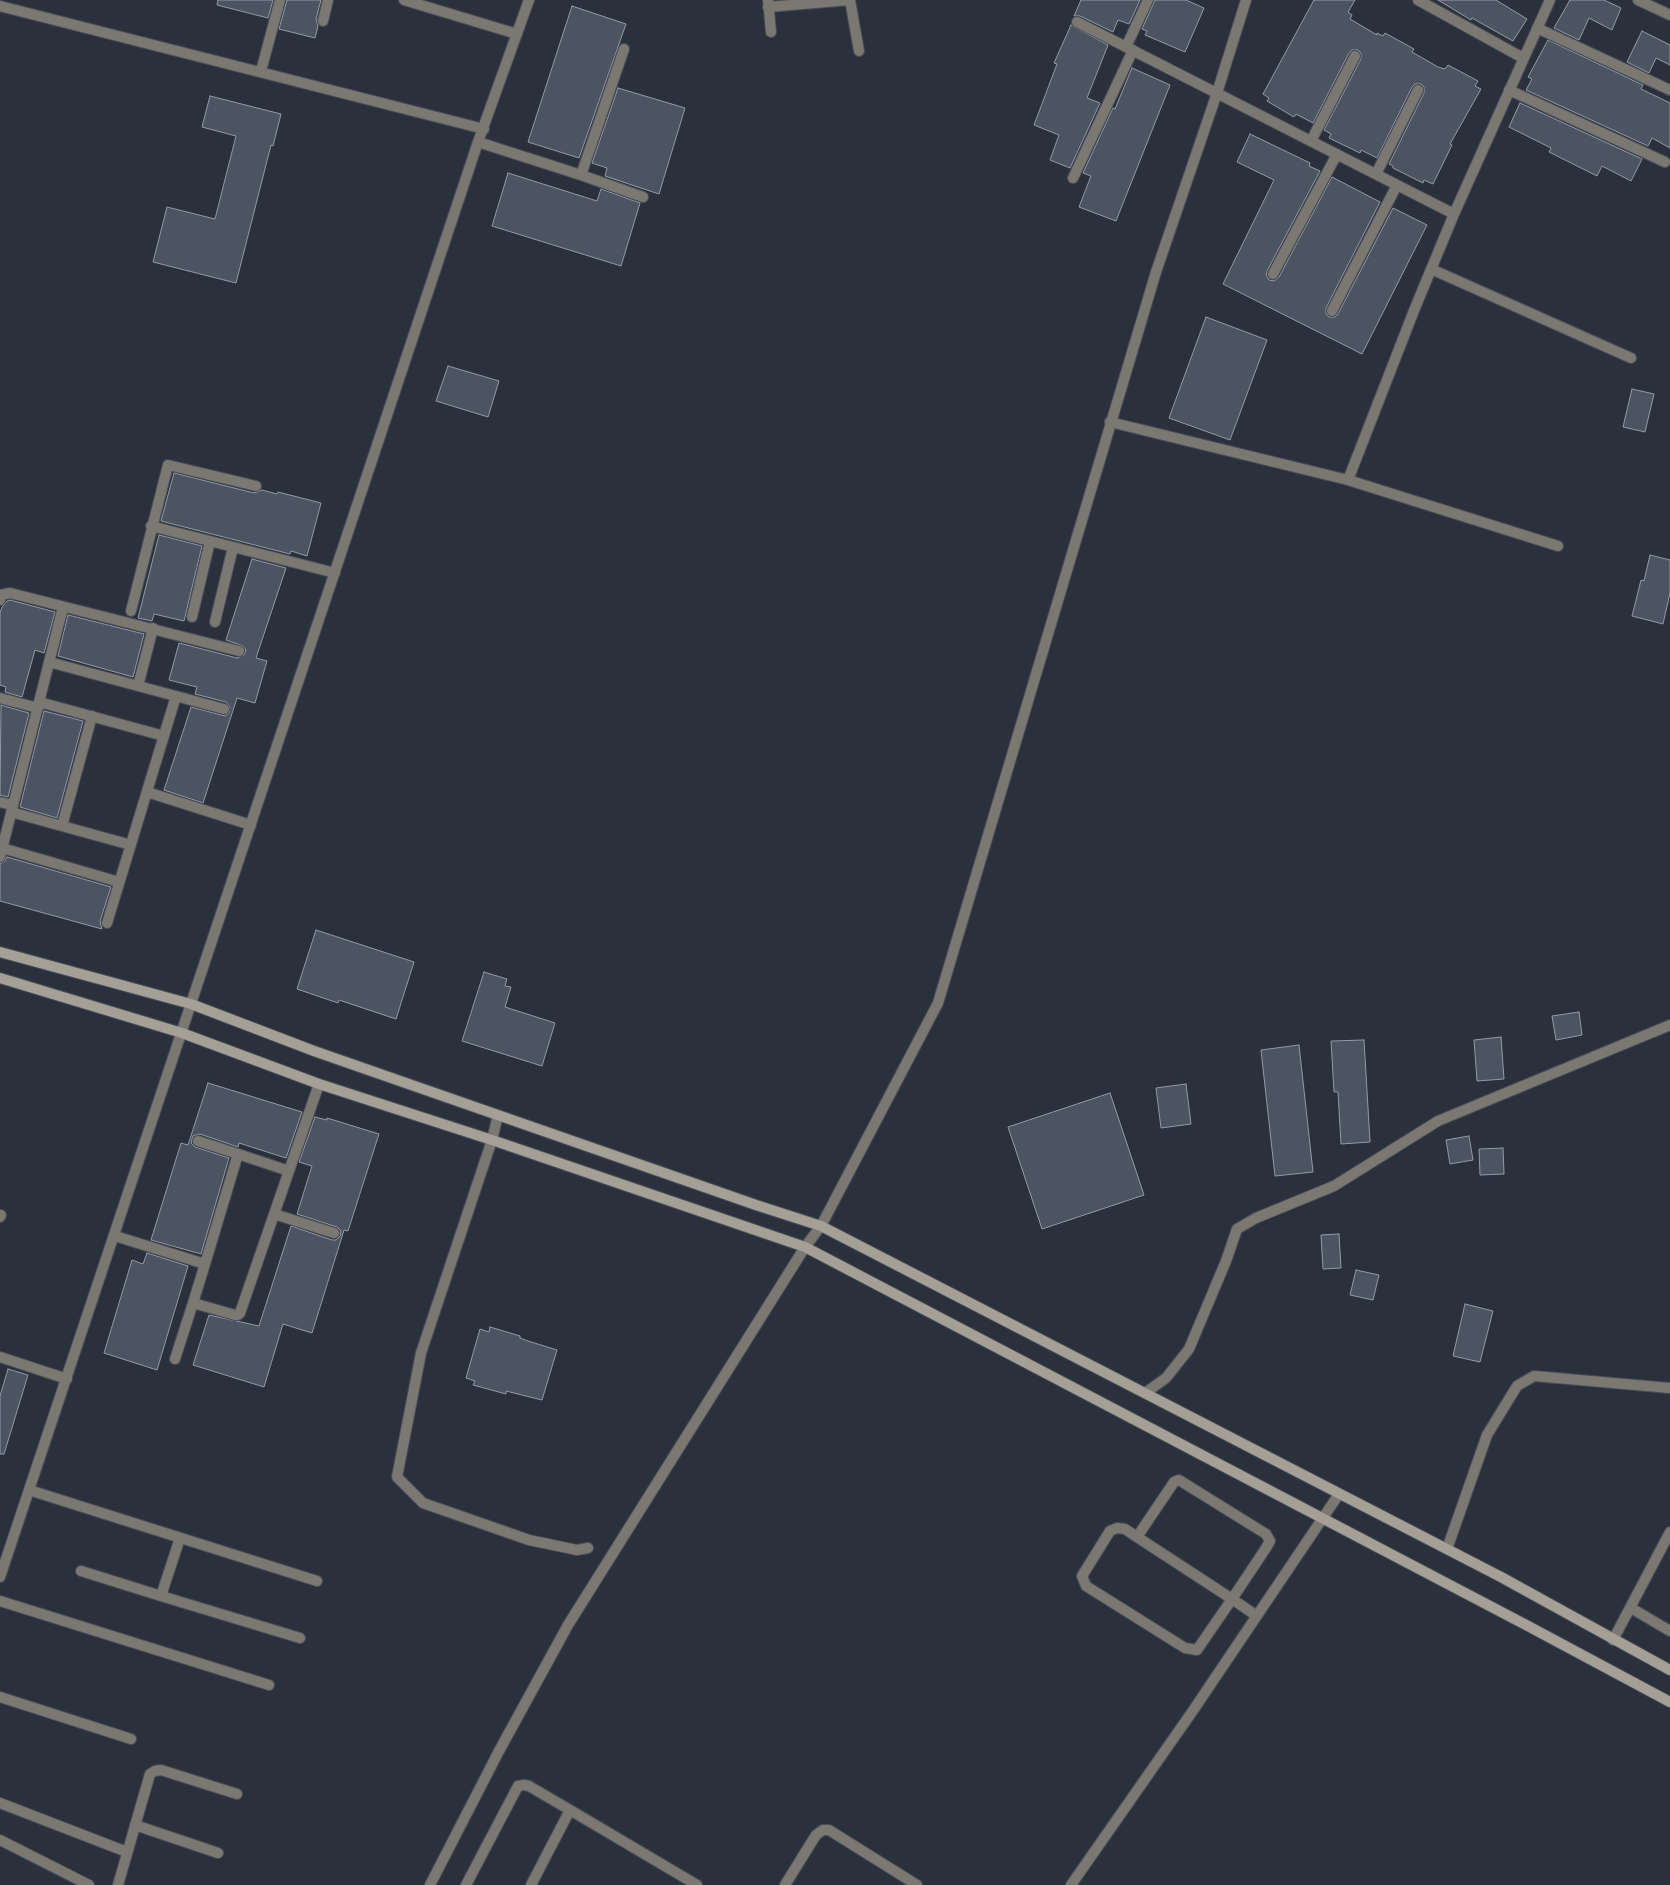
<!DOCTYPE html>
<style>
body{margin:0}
canvas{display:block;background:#2a313c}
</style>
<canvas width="1670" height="1885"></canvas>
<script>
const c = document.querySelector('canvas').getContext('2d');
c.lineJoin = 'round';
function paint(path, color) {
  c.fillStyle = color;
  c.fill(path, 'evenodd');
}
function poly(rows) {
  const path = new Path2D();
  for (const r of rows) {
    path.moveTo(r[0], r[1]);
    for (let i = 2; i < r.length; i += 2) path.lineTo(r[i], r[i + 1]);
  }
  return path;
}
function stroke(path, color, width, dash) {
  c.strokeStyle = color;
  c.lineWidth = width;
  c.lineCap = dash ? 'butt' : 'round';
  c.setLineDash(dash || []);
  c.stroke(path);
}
const building = poly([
 [218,0,273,0,268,18,217,5,218,0],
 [287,0,321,0,316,19,318,26,315,38,279,29,287,0],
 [1081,0,1140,0,1129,24,1118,20,1113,32,1080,16,1074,16,1081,0],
 [1155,0,1186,0,1204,8,1185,52,1145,35,1147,31,1142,29,1155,0],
 [1314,0,1355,0,1348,12,1352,15,1350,19,1377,35,1377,33,1383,36,1385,33,1414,49,1412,52,1438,67,1445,69,1448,65,1478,81,1475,86,1481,89,1450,144,1452,145,1433,184,1424,180,1423,183,1393,168,1393,166,1389,164,1424,93,1424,87,1421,84,1415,84,1412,87,1377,158,1361,150,1360,153,1329,138,1331,134,1324,130,1361,59,1361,53,1358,50,1352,50,1349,53,1313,123,1296,114,1294,117,1267,101,1269,98,1263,94,1314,0],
 [1438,0,1496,0,1527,19,1513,41,1472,18,1471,20,1438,0],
 [1570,0,1604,0,1621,8,1612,30,1589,18,1579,40,1554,28,1570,0],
 [572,6,626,24,579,158,528,142,572,6],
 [1071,25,1108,45,1087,98,1100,103,1070,168,1050,160,1059,135,1034,125,1057,64,1054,63,1071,25],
 [1642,31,1670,45,1670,65,1656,58,1649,73,1627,62,1642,31],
 [1548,40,1643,85,1641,89,1670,103,1670,148,1652,138,1648,146,1526,90,1532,79,1528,77,1548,40],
 [1132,68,1170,85,1116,221,1079,207,1091,176,1083,173,1113,108,1115,109,1132,68],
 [618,88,685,108,659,194,605,176,607,168,592,163,618,88],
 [210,96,281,114,273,146,271,145,236,283,153,262,167,207,215,219,236,136,202,127,210,96],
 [1520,103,1642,159,1631,181,1602,166,1597,176,1549,152,1551,148,1509,127,1520,103],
 [1250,134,1310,163,1309,166,1320,171,1267,271,1266,275,1269,280,1274,281,1279,277,1332,177,1380,202,1326,308,1326,314,1329,317,1335,317,1338,314,1393,208,1427,225,1362,354,1223,284,1274,180,1237,162,1250,134],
 [508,173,597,201,601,189,640,203,621,266,492,226,508,173],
 [1206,317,1267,340,1230,440,1169,418,1206,317],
 [448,366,499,381,488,417,436,401,448,366],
 [1632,389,1654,394,1645,432,1623,427,1632,389],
 [174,473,254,493,262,490,277,494,278,492,321,503,307,556,291,551,290,554,161,521,174,473],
 [159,535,202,546,184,621,154,614,152,621,138,618,159,535],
 [1650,555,1670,560,1670,593,1663,624,1632,616,1641,580,1644,581,1650,555],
 [252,559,286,568,256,658,267,661,255,703,237,698,203,803,164,790,191,707,225,716,229,713,230,707,226,702,195,694,197,687,169,680,179,643,237,658,244,655,246,650,243,646,226,640,252,559],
 [10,600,55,612,44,653,35,650,22,697,5,692,6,687,0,685,0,613,2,607,7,601,10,600],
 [68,615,144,634,133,677,58,656,68,615],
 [1,705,29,713,8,797,0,795,1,705],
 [44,711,83,721,57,818,20,807,44,711],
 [7,857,111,887,100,921,102,929,0,901,0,864,5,861,7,857],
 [316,930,414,962,396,1019,339,1000,338,1003,297,989,316,930],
 [484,972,507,979,505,986,511,987,505,1007,555,1023,542,1066,462,1041,484,972],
 [1579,1012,1582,1035,1556,1040,1552,1016,1579,1012],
 [1501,1037,1504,1079,1477,1081,1474,1040,1501,1037],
 [1364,1040,1370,1142,1341,1144,1338,1092,1334,1092,1331,1041,1364,1040],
 [1299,1045,1313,1172,1275,1176,1261,1050,1299,1045],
 [208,1083,302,1112,286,1158,239,1143,238,1147,200,1134,193,1136,191,1143,195,1147,229,1158,201,1254,151,1240,181,1143,188,1145,208,1083],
 [1186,1084,1191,1124,1161,1128,1156,1088,1186,1084],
 [1110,1093,1144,1195,1042,1229,1008,1127,1110,1093],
 [315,1117,327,1120,327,1118,379,1134,348,1231,344,1230,312,1333,283,1324,264,1387,193,1365,209,1315,259,1326,291,1226,332,1240,336,1240,340,1236,341,1231,337,1227,297,1214,312,1166,299,1162,315,1117],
 [1469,1136,1473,1160,1450,1164,1446,1140,1469,1136],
 [1503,1148,1504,1174,1480,1175,1479,1149,1503,1148],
 [1339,1234,1341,1268,1323,1269,1321,1235,1339,1234],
 [147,1253,188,1266,157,1370,104,1353,132,1260,143,1264,147,1253],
 [1356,1270,1379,1275,1373,1300,1350,1295,1356,1270],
 [1465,1304,1493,1311,1480,1362,1453,1356,1465,1304],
 [490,1327,520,1336,520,1338,528,1341,557,1350,542,1400,506,1391,506,1394,473,1385,475,1381,466,1378,480,1329,489,1332,490,1327],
 [8,1369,28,1375,4,1454,0,1454,0,1396,8,1369]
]);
paint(building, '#4d5461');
stroke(building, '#929aa8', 1);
const street = poly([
 [404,0,517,34],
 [768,0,771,32],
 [850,0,859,51],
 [1418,0,1523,58],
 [1638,0,1670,15],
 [0,6,484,129],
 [768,7,850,0],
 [323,21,328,0],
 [1077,22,1454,214],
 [1537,28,1670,90],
 [1126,47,1148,0],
 [261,71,280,0],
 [1509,90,1665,162],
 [1311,141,1355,56],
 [478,142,581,175,624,49],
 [1376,174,1418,90],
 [581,175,643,197],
 [1073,178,1133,50],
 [1431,269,1631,358],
 [1273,274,1337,154],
 [1332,311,1397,185],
 [1110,422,1348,480,1558,546],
 [1348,480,1415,308,1454,214,1550,0],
 [151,526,335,573],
 [0,600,1,595,10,593,239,651],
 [131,611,168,465,256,486],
 [192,617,210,541],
 [215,622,233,547],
 [49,662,224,709],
 [138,686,153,628],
 [0,698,38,708],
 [39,702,164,736],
 [147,792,251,825],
 [0,802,13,805],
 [11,812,131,845],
 [62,826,92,716],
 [2,848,119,882],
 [0,857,63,607],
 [107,923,176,696],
 [498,1115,492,1140,421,1353,397,1477,423,1503,529,1540,577,1550,588,1548],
 [198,1141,238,1154,205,1264],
 [238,1154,289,1171],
 [274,1214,334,1233],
 [0,1217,1,1215],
 [115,1236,205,1264,193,1303,235,1315,238,1315,240,1313,319,1084],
 [0,1357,67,1379],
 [175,1359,193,1303],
 [1145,1393,1166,1378,1189,1349,1226,1261,1237,1229,1256,1218,1334,1186,1438,1121,1670,1025],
 [29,1490,317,1581],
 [1137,1537,1174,1482,1179,1480,1266,1534,1270,1541,1266,1548,1232,1599,1197,1650,1185,1648,1086,1586,1082,1576,1110,1531,1117,1528,1125,1529,1137,1537,1232,1599,1257,1616],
 [1447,1549,1487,1435,1517,1386,1534,1376,1670,1388],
 [81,1571,161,1596,180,1538],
 [0,1577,478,142,529,0],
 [161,1596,300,1638],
 [0,1601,269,1685],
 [1631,1608,1670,1631],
 [1613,1640,1670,1532],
 [0,1697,131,1739],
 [0,1803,127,1852],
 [570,1810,697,1885],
 [135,1825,218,1853],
 [0,1840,89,1885],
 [118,1885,150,1774,155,1771,161,1770,237,1794],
 [430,1885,499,1751,568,1625,805,1247,821,1226,938,1003,1156,272,1217,93,1246,0],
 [466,1885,518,1786,524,1785,529,1786,570,1810,531,1885],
 [785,1885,816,1835,823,1830,829,1830,917,1885],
 [1071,1885,1192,1712,1339,1494]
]);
const secondary = poly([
 [0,952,191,1004,314,1051,756,1205,821,1226,1501,1577,1670,1670],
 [0,978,182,1033,319,1084,492,1140,805,1247,1528,1626,1670,1702]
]);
stroke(street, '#494f5a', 12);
stroke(secondary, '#494f5a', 12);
stroke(street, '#7a7871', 10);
stroke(secondary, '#a4a096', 10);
</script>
